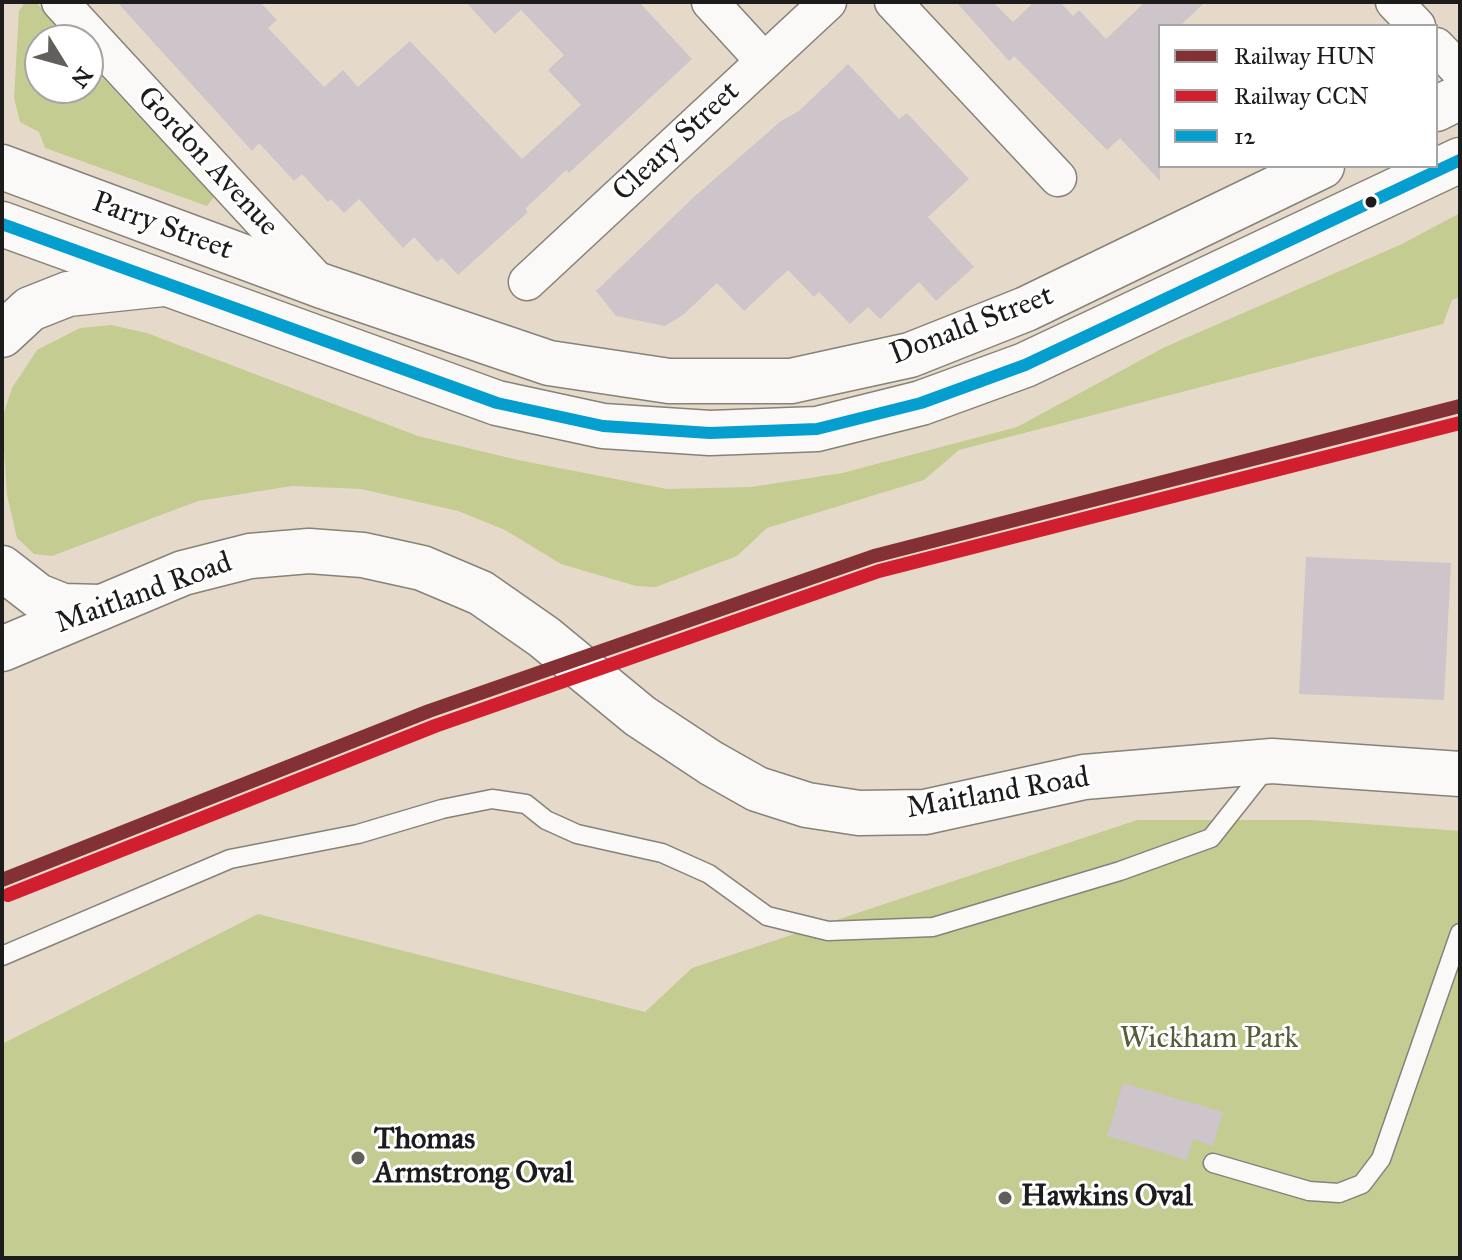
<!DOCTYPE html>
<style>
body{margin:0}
#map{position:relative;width:1462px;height:1260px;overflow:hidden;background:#e5dac9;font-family:"IM FELL Great Primer",serif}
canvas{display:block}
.frame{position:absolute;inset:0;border:4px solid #1c1c1c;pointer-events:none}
.legend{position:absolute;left:1158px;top:24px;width:280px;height:144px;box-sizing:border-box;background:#fff;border:2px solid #a4a4a4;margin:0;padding:10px 14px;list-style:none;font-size:24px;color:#1c1c1c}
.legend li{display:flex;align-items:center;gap:16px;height:40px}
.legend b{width:40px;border:2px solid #a4a4a4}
.north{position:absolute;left:24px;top:24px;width:80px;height:80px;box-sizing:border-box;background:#fff;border:2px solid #a4a4a4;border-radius:50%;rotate:127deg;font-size:22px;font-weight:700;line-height:32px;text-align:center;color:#1c1c1c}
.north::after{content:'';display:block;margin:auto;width:28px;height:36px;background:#625e59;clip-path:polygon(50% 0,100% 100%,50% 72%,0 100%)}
</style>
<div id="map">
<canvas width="1462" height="1260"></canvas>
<div class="frame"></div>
<ul class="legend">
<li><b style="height:10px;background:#833134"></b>Railway HUN</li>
<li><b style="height:10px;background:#d11f2f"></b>Railway CCN</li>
<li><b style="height:10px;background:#049ecf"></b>12</li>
</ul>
<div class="north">N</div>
</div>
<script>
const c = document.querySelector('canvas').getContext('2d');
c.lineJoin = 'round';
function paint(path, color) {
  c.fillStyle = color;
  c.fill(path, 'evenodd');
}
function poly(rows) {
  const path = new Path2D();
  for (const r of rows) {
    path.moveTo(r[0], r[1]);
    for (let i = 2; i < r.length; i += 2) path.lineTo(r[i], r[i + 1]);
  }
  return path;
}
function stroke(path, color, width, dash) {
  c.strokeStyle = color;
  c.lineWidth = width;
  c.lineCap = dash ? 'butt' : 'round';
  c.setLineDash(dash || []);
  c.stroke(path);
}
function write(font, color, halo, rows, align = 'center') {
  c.font = font + ' "IM FELL Great Primer",serif';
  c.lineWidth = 6;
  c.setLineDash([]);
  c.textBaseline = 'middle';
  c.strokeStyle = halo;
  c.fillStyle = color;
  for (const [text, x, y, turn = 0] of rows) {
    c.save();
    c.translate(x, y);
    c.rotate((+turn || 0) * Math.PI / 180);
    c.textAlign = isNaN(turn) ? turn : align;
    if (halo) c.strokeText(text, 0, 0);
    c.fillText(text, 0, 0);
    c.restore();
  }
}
paint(poly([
 [25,2,36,2,67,40,40,40,40,88,88,88,88,62,214,197,207,206,45,148,39,132,20,122,14,98,19,11],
 [1460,213,1460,297,1452,300,1443,324,959,450,924,480,767,528,737,556,656,587,636,586,561,564,505,530,458,511,361,489,292,486,198,501,52,556,34,554,17,538,7,495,2,419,12,388,37,350,80,328,111,325,147,333,418,436,518,460,667,489,751,487,842,473,1017,427,1165,347,1402,244],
 [1137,820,1312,820,1460,831,1460,1258,2,1258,2,1044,258,914,645,1012,692,968]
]), '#c5cc92');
paint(poly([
 [117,2,260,2,277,20,268,28,324,87,343,70,358,87,410,41,522,159,581,105,548,70,564,55,521,10,495,34,466,2,639,2,692,59,569,173,566,170,525,209,528,212,458,275,442,258,437,262,414,237,403,248,359,199,344,213,331,199,328,202,302,174,294,181,259,143,252,151],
 [956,2,993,2,1013,22,1034,2,1060,2,1073,16,1079,10,1106,39,1145,2,1205,2,1180,26,1160,26,1160,181,1120,138,1107,150,1014,56,1009,61],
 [848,64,899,119,907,113,969,179,928,217,974,267,936,301,919,282,880,319,868,307,850,324,819,292,814,297,788,270,744,311,717,283,683,315,665,326,616,316,596,291,695,196,781,121,799,111],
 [1306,557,1451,563,1444,700,1299,694],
 [1123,1083,1223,1112,1213,1146,1193,1139,1187,1160,1107,1136]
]), '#cdc5ca');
const lane = poly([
 [2,956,230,859,358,834,442,809,492,799,526,804,546,820,577,834,662,853,709,874,767,916,828,931,933,927,1120,871,1211,838,1268,766],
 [1213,1163,1309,1191,1339,1193,1362,1184,1381,1159,1460,933]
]);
const street = poly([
 [60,2,322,286],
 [710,2,764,61],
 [893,2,1058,178],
 [1394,2,1417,26],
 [1436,46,1460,71],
 [527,282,828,2]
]);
const secondary = poly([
 [2,335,30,309,68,294,163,284],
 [2,568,38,596,63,606,101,607]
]);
const primary = poly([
 [2,649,183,573,250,556,309,551,363,555,422,568,481,593,544,637,640,716,711,763,757,789,807,805,859,813,925,812,1084,777,1272,761,1460,774]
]);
const highway = poly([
 [1436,109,1460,97],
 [2,167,322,286,549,363,669,381,791,381,910,355,1026,309,1322,166],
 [2,224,497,403,603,426,710,433,817,429,921,403,1025,365,1460,160]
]);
stroke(lane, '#868179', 21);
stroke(street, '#868179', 39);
stroke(secondary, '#868179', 47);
stroke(primary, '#868179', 47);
stroke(highway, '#868179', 47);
stroke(lane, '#fbf9f7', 18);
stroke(street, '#fbf9f7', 36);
stroke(secondary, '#fbf9f7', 44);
stroke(primary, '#fbf9f7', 44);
stroke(highway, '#fbf9f7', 44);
stroke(poly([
 [2,224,497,403,603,426,710,433,817,429,921,403,1025,365,1460,160]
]), '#049ecf', 12);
stroke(poly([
 [2,880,429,711,874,556,1460,406]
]), '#833134', 14);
stroke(poly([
 [8,895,435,726,879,571,1460,423]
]), '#d11f2f', 14);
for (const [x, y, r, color] of [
 [1371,202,7,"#1c1c1c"],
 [358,1158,8,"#625e59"],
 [1005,1198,8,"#625e59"]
]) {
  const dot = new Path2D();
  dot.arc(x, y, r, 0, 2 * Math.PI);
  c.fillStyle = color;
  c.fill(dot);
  stroke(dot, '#fff', 3);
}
write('30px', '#1c1c1c', '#fff', [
 ["Cleary Street",677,142,-43],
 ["Gordon Avenue",207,162,47],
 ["Parry Street",162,227,20],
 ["Donald Street",972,326,-21],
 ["Maitland Road",144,594,-20],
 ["Maitland Road",998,794,-10]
]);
write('30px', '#555e39', '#fff', [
 ["Wickham Park",1209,1040]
]);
write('bold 30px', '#1c1c1c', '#fff', [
 ["Thomas",374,1141],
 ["Armstrong Oval",374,1175],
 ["Hawkins Oval",1021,1198]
], 'left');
</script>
